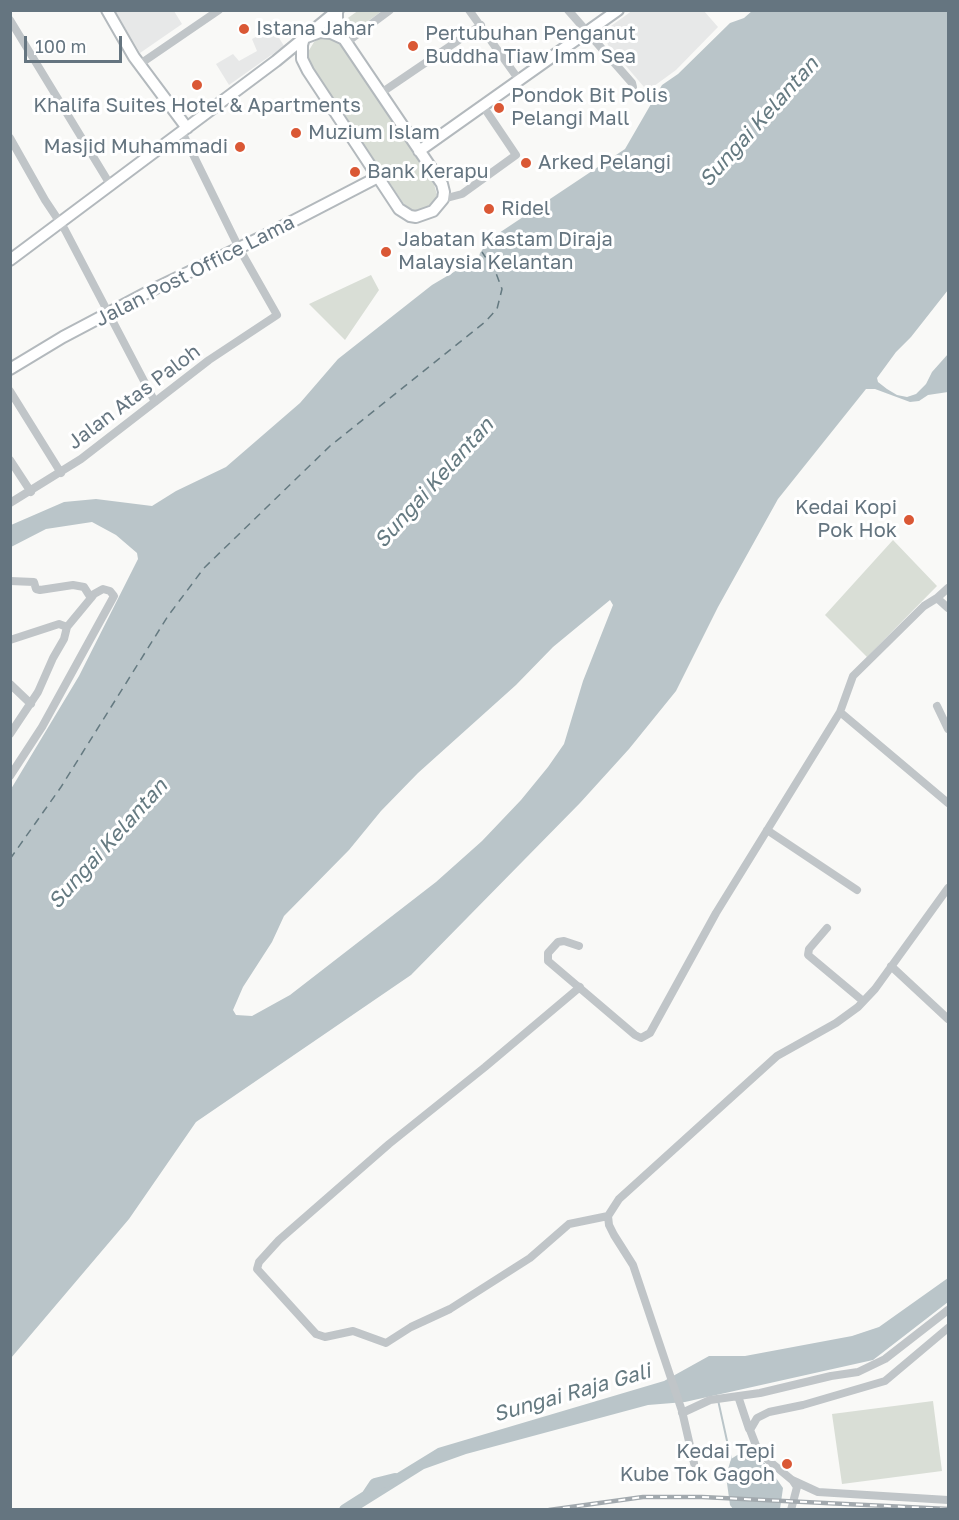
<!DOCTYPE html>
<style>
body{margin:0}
#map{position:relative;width:959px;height:1520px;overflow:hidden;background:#f9f9f7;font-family:"Golos Text",sans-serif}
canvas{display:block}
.frame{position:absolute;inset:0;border:12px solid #657580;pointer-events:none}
.scale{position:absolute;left:24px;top:36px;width:98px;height:27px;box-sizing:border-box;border:3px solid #657580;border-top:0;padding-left:8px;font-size:18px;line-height:21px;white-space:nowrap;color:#657580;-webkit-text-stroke:4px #fff;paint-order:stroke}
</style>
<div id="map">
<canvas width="959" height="1520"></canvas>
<div class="frame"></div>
<div class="scale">100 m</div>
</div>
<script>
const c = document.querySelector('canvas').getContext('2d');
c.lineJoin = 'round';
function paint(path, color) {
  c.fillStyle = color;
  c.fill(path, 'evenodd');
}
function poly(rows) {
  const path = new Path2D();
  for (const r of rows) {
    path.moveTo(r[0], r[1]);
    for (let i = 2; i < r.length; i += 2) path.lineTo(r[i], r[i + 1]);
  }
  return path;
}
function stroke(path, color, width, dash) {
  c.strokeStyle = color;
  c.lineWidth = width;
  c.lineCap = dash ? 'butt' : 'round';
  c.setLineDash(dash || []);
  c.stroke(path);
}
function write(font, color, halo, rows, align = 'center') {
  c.font = font + ' "Golos Text",sans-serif';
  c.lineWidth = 6;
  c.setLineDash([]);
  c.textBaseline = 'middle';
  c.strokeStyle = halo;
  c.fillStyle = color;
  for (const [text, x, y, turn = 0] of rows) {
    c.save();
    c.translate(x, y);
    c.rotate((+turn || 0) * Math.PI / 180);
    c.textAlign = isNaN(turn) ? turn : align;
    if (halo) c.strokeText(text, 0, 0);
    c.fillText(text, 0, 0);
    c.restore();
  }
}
paint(poly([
 [633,10,704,11,718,27,676,70,650,89,644,87,608,45,605,36,607,29],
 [115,11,174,11,182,24,140,53],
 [273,28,284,46,229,85,216,64,233,54,239,61,257,51,252,39]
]), '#e7e8e8');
paint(poly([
 [359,10,382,11,350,34,345,26,345,20],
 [324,36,329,36,340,42,346,48,434,184,437,195,435,200,427,207,413,211,404,204,312,68,308,58,308,52,314,42],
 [371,275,379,290,345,340,309,304],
 [893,540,937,586,867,657,825,615],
 [933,1401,942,1471,842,1484,832,1414]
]), '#d9ded6');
paint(poly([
 [752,11,948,11,948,290,911,337,896,352,877,378,878,382,887,389,897,395,907,397,916,394,926,384,932,372,948,354,948,392,928,395,919,401,910,402,875,389,866,389,778,499,718,607,676,691,629,749,580,803,411,975,196,1122,129,1219,11,1358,11,789,79,676,138,559,137,553,116,535,92,522,46,529,11,547,11,525,64,502,96,499,152,506,176,491,226,467,300,403,338,359,432,285,469,263,471,267,477,263,480,253,490,239,625,149,662,85,678,74,730,23,744,18],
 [610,600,613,605,583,681,564,744,548,767,521,800,482,841,436,882,290,995,252,1016,236,1015,233,1010,243,987,272,942,284,916,349,850,381,811,418,773,516,685,553,647],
 [948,1278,948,1302,873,1360,685,1402,648,1405,466,1454,424,1469,360,1509,337,1510,438,1448,664,1381,709,1356,745,1356,852,1336,879,1327],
 [742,1452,753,1454,767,1465,783,1488,780,1509,733,1509,730,1505,726,1476,731,1459]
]), '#bac5c9');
stroke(poly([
 [718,1400,731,1459]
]), '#bac5c9', 2);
stroke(poly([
 [345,1510,367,1496,375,1484,395,1479]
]), '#bac5c9', 12);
stroke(poly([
 [10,859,61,787,168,616,204,568,330,446,485,322,497,309,502,289,496,273,482,252]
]), '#657a81', 1.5, [8, 6]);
const secondary = poly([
 [107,10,134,57,187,128],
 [337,10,337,19,344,39],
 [320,32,331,33,344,39,442,184,444,192,443,199,433,211,416,217,410,216,399,209,308,71,302,59,302,45,304,38,320,32],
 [419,151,618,10],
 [10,260,276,61,338,10],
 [10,369,63,337,152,290,272,232,378,177]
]);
stroke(secondary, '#b3b9bd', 14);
stroke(poly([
 [469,10,519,80],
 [568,10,632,83,633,87],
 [10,20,111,186],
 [347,42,390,10],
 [140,64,219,10],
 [381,93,481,25],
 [10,138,45,200,65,230,155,402],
 [443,199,462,194,516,155,483,106],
 [10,391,61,473],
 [10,460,31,492],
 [10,503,81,459,209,360,277,315,239,248,182,132],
 [10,581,34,582,36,589,40,590,73,585,84,587,91,598,67,627],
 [937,598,948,608],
 [10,640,59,624,67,627,64,639,53,658,38,692,10,734],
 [10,684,31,704],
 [937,706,948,729],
 [840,712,948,803],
 [10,776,42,727,114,596,110,591,103,589,94,594,91,598],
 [767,830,857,890],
 [827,928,809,949,808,955,863,1001],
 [579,946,564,941,558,942,548,953,548,961,635,1035,641,1038,650,1033,716,913,840,712,853,676,924,606,937,598,948,588],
 [891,966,948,1019],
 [580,987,485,1067,389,1144,279,1240,259,1262,257,1269,316,1334,325,1337,353,1331,386,1343,411,1327,450,1309,530,1258,569,1224,608,1216],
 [948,1328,885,1381,803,1405,769,1412,757,1418,750,1430,757,1448,768,1460,792,1480,818,1492,948,1500],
 [738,1396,749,1429],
 [682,1413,710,1400,760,1393,831,1376,858,1372,885,1359,948,1310],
 [694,1463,682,1411,633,1265,614,1235,609,1225,608,1216,619,1199,777,1056,836,1023,858,1007,875,989,948,888],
 [791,1510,797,1487,793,1481]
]), '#c0c5c8', 8);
stroke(secondary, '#fff', 10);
const rail = poly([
 [549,1510,643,1497,702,1497,948,1509]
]);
stroke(rail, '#a2a9ae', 4.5);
stroke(rail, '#fff', 2, [7]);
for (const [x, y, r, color] of [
 [244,29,6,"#da5835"],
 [413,46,6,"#da5835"],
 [197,85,6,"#da5835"],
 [499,108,6,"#da5835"],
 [296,133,6,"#da5835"],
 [240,147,6,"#da5835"],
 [526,163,6,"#da5835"],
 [355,172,6,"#da5835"],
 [489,209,6,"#da5835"],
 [386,252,6,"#da5835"],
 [909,520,6,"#da5835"],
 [787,1464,6,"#da5835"]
]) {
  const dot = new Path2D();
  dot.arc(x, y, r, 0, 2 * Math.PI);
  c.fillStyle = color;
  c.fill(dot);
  stroke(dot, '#fff', 2);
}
write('20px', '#657580', '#fff', [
 ["Istana Jahar",256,29],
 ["Pertubuhan Penganut",425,34],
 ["Buddha Tiaw Imm Sea",425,57],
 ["Pondok Bit Polis",511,96],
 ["Pelangi Mall",511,119],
 ["Khalifa Suites Hotel & Apartments",197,106,"center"],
 ["Muzium Islam",308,133],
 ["Masjid Muhammadi",228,147,"right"],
 ["Arked Pelangi",538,163],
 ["Bank Kerapu",367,172],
 ["Ridel",501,209],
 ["Jabatan Kastam Diraja",398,240],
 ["Malaysia Kelantan",398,263],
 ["Kedai Kopi",897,508,"right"],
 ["Pok Hok",897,531,"right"],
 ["Kedai Tepi",775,1452,"right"],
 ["Kube Tok Gagoh",775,1475,"right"]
], 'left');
write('20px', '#657580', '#fff', [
 ["Jalan Post Office Lama",195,271,-27],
 ["Jalan Atas Paloh",134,397,-37]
]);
write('italic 21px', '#657a81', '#fff', [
 ["Sungai Kelantan",759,122,-48],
 ["Sungai Kelantan",434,483,-48],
 ["Sungai Kelantan",108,844,-48],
 ["Sungai Raja Gali",572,1393,-16]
]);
</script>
